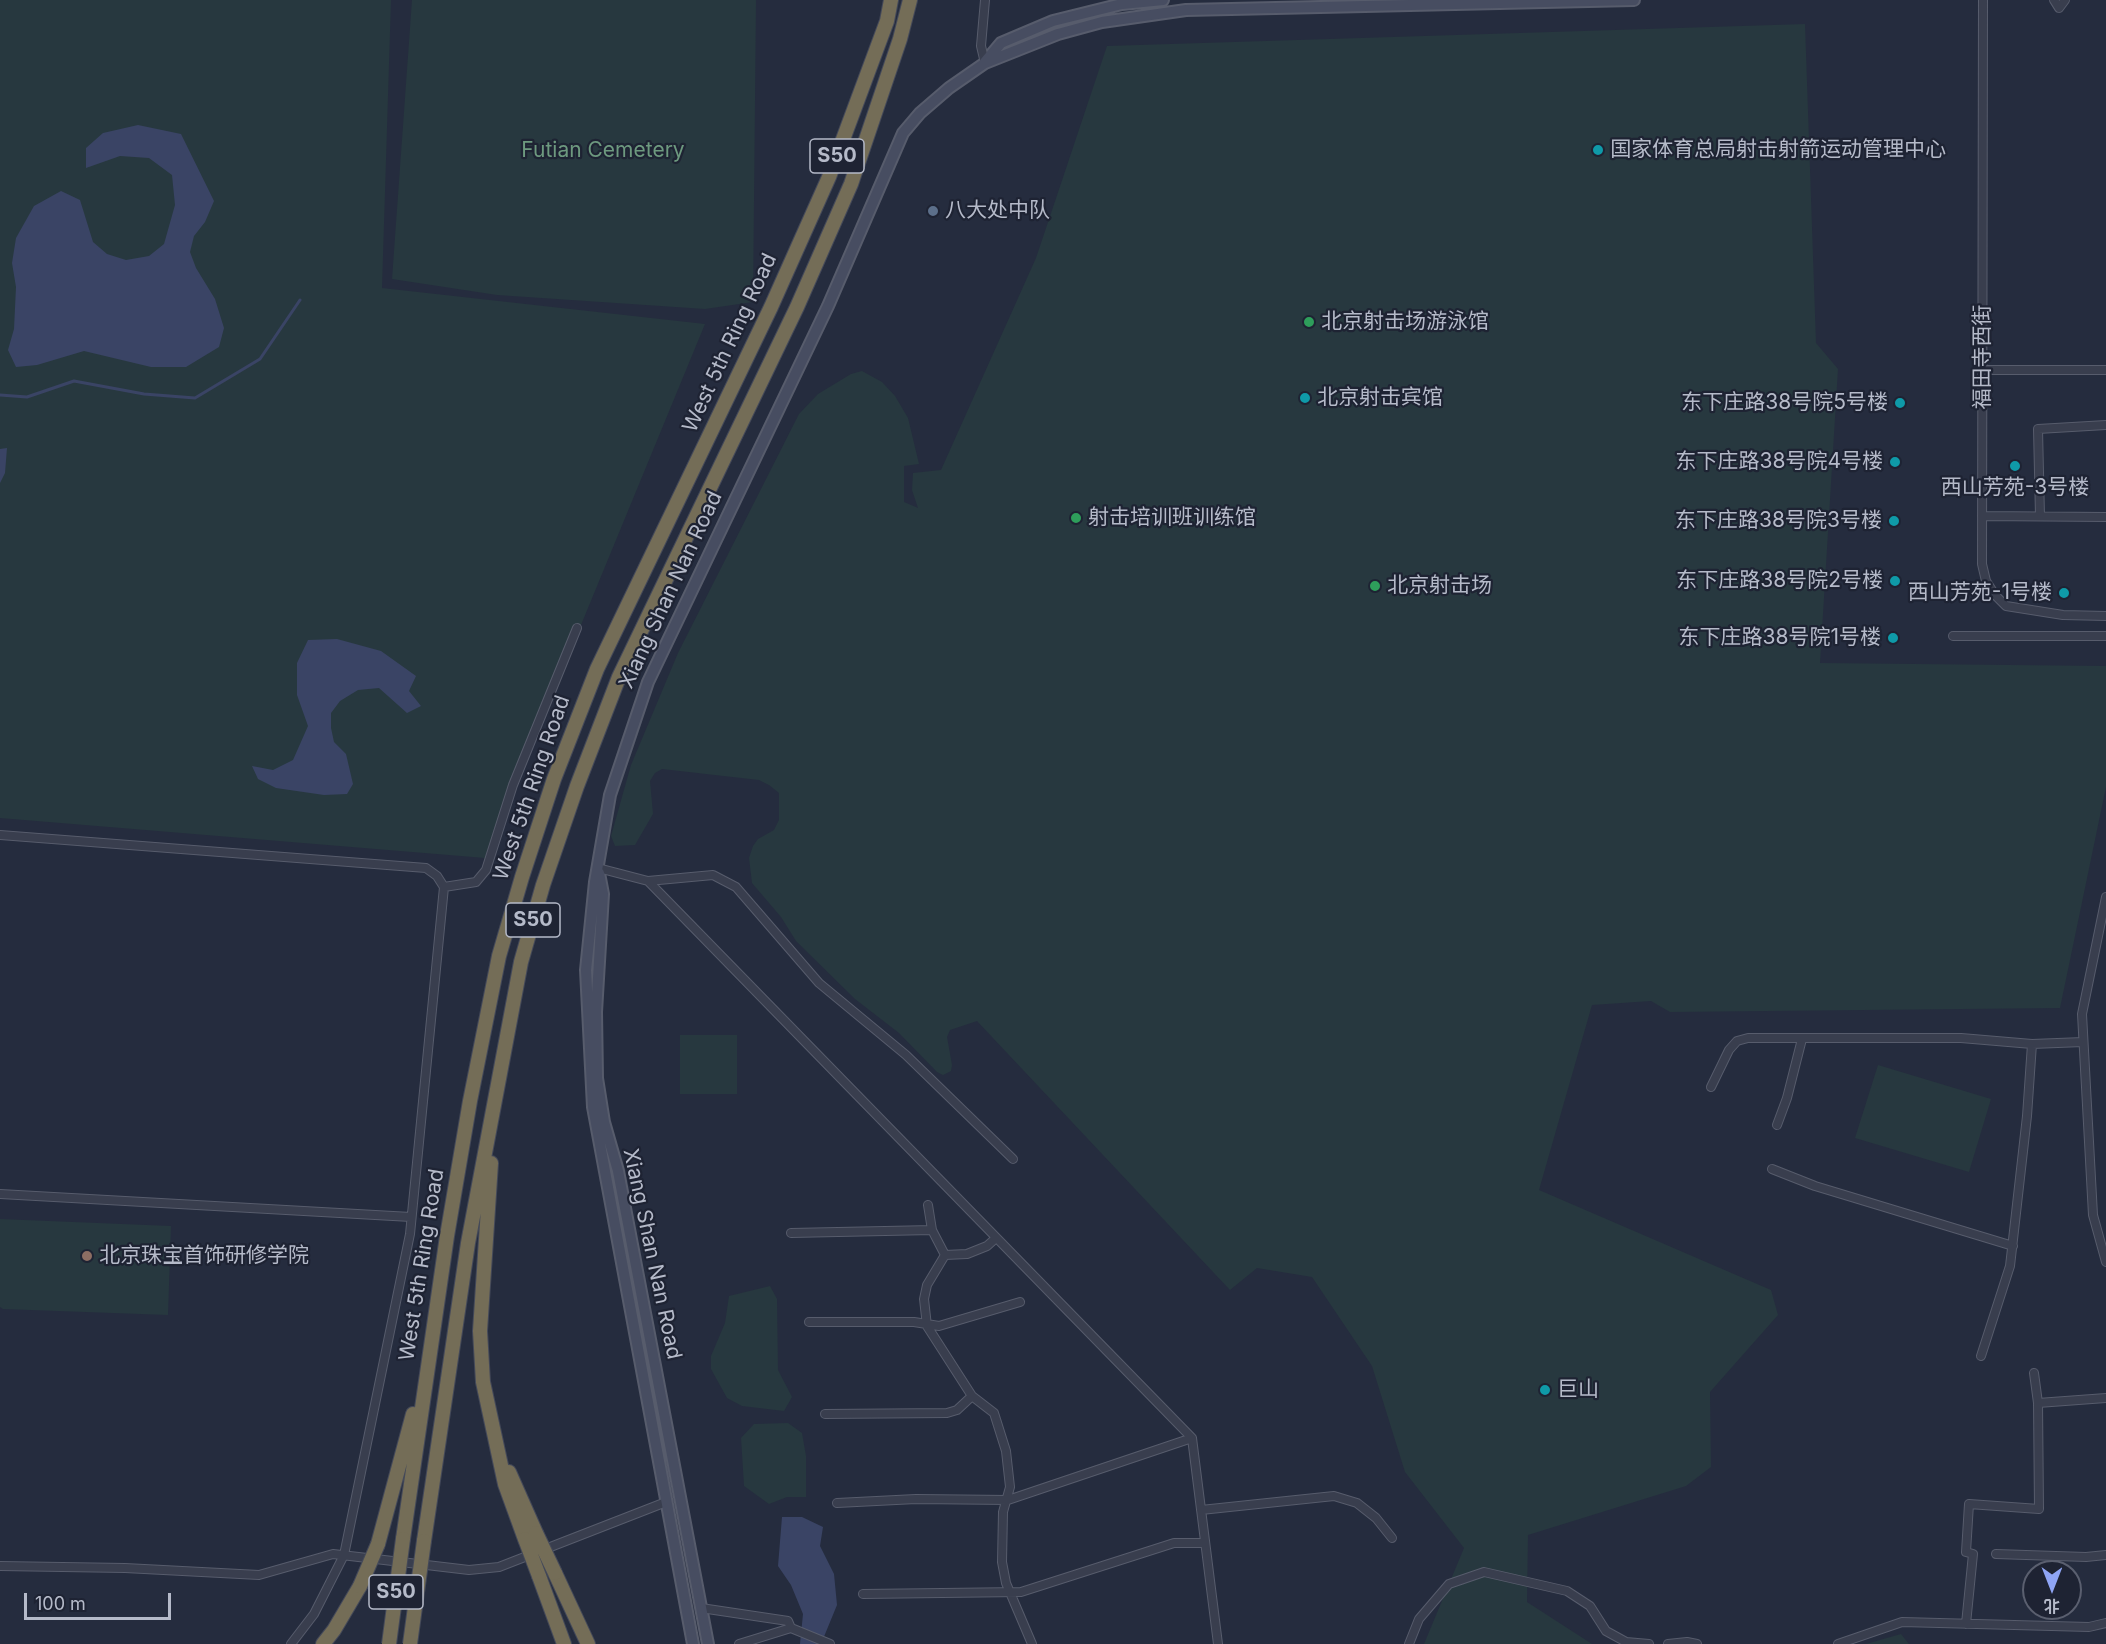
<!DOCTYPE html>
<meta charset="utf-8">
<style>
body{margin:0}
#map{position:relative;width:2106px;height:1644px;overflow:hidden;background:#252c3e;font-family:Inter,"Noto Sans SC",sans-serif}
canvas{display:block}
.north{position:absolute;left:2022px;top:1560px;width:60px;height:60px;box-sizing:border-box;background:#1e2333;border:2px solid #5a5f6f;border-radius:50%;rotate:180deg;font-size:16px;font-weight:700;line-height:24px;text-align:center;color:#b5bac9}
.north::after{content:'';display:block;margin:auto;width:21px;height:27px;background:#8fa5f5;clip-path:polygon(50% 0,100% 100%,50% 72%,0 100%)}
.scale{position:absolute;left:24px;top:1593px;width:147px;height:27px;box-sizing:border-box;border:3px solid #b5bac9;border-top:0;padding-left:8px;font-size:18px;line-height:21px;white-space:nowrap;color:#b5bac9;-webkit-text-stroke:4px #1e2333;paint-order:stroke}
</style>
<div id="map">
<canvas width="2106" height="1644"></canvas>
<div class="north">北</div>
<div class="scale">100 m</div>
</div>
<script>
const c = document.querySelector('canvas').getContext('2d');
c.lineJoin = 'round';
function paint(path, color) {
  c.fillStyle = color;
  c.fill(path, 'evenodd');
}
function poly(rows) {
  const path = new Path2D();
  for (const r of rows) {
    path.moveTo(r[0], r[1]);
    for (let i = 2; i < r.length; i += 2) path.lineTo(r[i], r[i + 1]);
  }
  return path;
}
function stroke(path, color, width, dash) {
  c.strokeStyle = color;
  c.lineWidth = width;
  c.lineCap = dash ? 'butt' : 'round';
  c.setLineDash(dash || []);
  c.stroke(path);
}
function write(font, color, halo, rows, align = 'center') {
  c.font = font + ' Inter,"Noto Sans SC",sans-serif';
  c.lineWidth = 4.5;
  c.setLineDash([]);
  c.textBaseline = 'middle';
  c.strokeStyle = halo;
  c.fillStyle = color;
  for (const [text, x, y, turn = 0] of rows) {
    c.save();
    c.translate(x, y);
    c.rotate((+turn || 0) * Math.PI / 180);
    c.textAlign = isNaN(turn) ? turn : align;
    if (halo) c.strokeText(text, 0, 0);
    c.fillText(text, 0, 0);
    c.restore();
  }
}
paint(poly([
 [0,0,391,0,382,288,705,324,485,858,0,818],
 [412,0,756,0,753,302,705,309,497,295,392,279],
 [1805,24,1816,343,1838,369,1820,663,2106,666,2106,787,2060,1008,1670,1012,1651,1001,1592,1005,1539,1190,1771,1290,1778,1315,1710,1392,1711,1467,1686,1486,1528,1535,1527,1602,1592,1644,1424,1644,1464,1548,1405,1472,1372,1366,1312,1277,1257,1268,1230,1290,977,1021,950,1030,947,1037,952,1065,951,1071,943,1075,937,1072,899,1033,855,999,796,941,781,917,752,883,749,858,753,846,758,839,774,830,779,820,779,793,769,785,759,780,662,769,655,773,650,781,653,814,635,845,615,846,611,836,631,765,678,653,799,414,818,394,851,374,862,371,882,382,895,396,908,418,919,464,904,466,904,502,918,508,912,490,913,473,941,470,1036,258,1107,46],
 [680,1035,737,1035,737,1094,680,1094],
 [1878,1065,1991,1099,1969,1172,1855,1138],
 [0,1219,171,1226,168,1315,3,1309,0,1307],
 [770,1286,777,1299,778,1370,792,1397,784,1411,742,1406,727,1398,711,1369,711,1356,725,1323,729,1296],
 [788,1423,802,1433,806,1456,806,1497,787,1497,769,1504,744,1486,741,1438,754,1424],
 [1901,1634,1909,1644,1866,1644]
]), '#27383f');
paint(poly([
 [138,125,181,134,214,201,205,222,194,236,190,252,196,268,215,299,224,328,219,347,186,367,151,367,84,351,37,365,16,367,8,350,14,329,16,287,12,263,16,238,34,206,61,191,80,200,93,242,107,254,126,260,149,256,164,244,175,205,172,175,149,158,120,156,86,168,86,148,103,133],
 [7,448,5,473,0,483,0,449],
 [337,639,381,651,416,676,409,691,421,706,407,713,379,688,358,690,340,701,331,713,331,728,334,742,346,754,353,784,347,794,324,795,276,788,258,779,252,766,273,770,293,760,308,726,297,695,297,663,308,640],
 [782,1517,802,1517,823,1527,820,1546,834,1574,837,1605,821,1644,800,1644,803,1614,791,1585,778,1566]
]), '#3a4465');
stroke(poly([
 [0,395,27,397,74,381,144,394,195,398,260,359,300,300]
]), '#3a4465', 3);
const minor = poly([
 [985,0,981,46,985,63],
 [1983,0,1982,564,1986,581,1995,595,2006,606,2063,615,2106,616],
 [2054,0,2059,8,2065,0],
 [1983,370,2106,370],
 [1982,516,2106,517],
 [2040,516,2038,429,2106,425],
 [1953,636,2106,636],
 [0,835,426,868,437,876,444,887,410,1234,344,1555,314,1614,291,1644],
 [598,868,648,881,1192,1438,1218,1644],
 [648,881,713,875,736,887,819,983,906,1055,1013,1159],
 [444,887,476,882,486,870,513,785,577,628],
 [2106,897,2082,1014,2093,1215,2106,1262],
 [1711,1087,1729,1050,1737,1041,1748,1038,1961,1038,2032,1044,2083,1042],
 [1777,1125,1787,1098,1802,1039],
 [1772,1169,1815,1186,2013,1246],
 [0,1194,411,1217],
 [928,1205,932,1230,945,1255,967,1254,987,1246,996,1238],
 [791,1233,932,1230],
 [945,1255,927,1285,924,1299,927,1326,972,1396,994,1413,1006,1451,1010,1487,1003,1512,1002,1562,1006,1583,1032,1644],
 [809,1322,914,1322,939,1326,1020,1302],
 [1981,1356,2010,1266,2027,1116,2032,1044],
 [2038,1403,2106,1398],
 [825,1414,947,1413,957,1410,972,1396],
 [837,1503,916,1499,1008,1500,1192,1438],
 [1201,1510,1334,1496,1357,1503,1376,1518,1392,1538],
 [1996,1554,2086,1557,2106,1555],
 [0,1566,125,1568,259,1575,333,1554,469,1570,499,1567,666,1502],
 [863,1594,1021,1592,1174,1543,1205,1543],
 [701,1608,788,1621,791,1628],
 [1966,1624,1973,1554,1966,1552,1969,1504,2039,1509,2038,1403,2034,1373],
 [739,1644,791,1628,830,1644],
 [1409,1644,1419,1619,1449,1584,1484,1572,1567,1591,1590,1606,1606,1631,1626,1642,1649,1644],
 [1668,1644,1687,1642,1697,1644],
 [1838,1644,1902,1622,2089,1627,2106,1623]
]);
const secondary = poly([
 [985,62,1001,43,1053,21,1122,4,1163,0],
 [599,873,603,894,596,1012,597,1078,604,1122,618,1171,708,1644],
 [693,1644,593,1107,586,970,595,882,610,795,648,682,828,306,903,133,920,113,949,88,985,63,1058,34,1102,22,1186,10,1634,0]
]);
const motorway = poly([
 [491,1163,480,1331,483,1382,505,1484,525,1539],
 [509,1472,536,1533],
 [403,1539,447,1236,470,1101,499,956,522,877,554,779,597,669,771,307,829,177,887,21,891,0],
 [424,1541,468,1243,521,962,543,885,577,786,619,677,797,307,851,184,900,39,910,0],
 [378,1544,413,1414],
 [555,1573,588,1644],
 [539,1576,564,1644],
 [323,1644,334,1630,360,1586]
]);
stroke(minor, '#575c6c', 10);
stroke(secondary, '#575c6c', 14);
stroke(motorway, '#444959', 16);
stroke(minor, '#393e4e', 8);
stroke(secondary, '#474d61', 10);
stroke(motorway, '#746d57', 14);
const motorwayBridge = poly([
 [536,1533,555,1573],
 [525,1539,539,1576],
 [360,1586,378,1544],
 [389,1644,403,1539],
 [410,1644,424,1541]
]);
stroke(motorwayBridge, '#444959', 16, []);
stroke(motorwayBridge, '#746d57', 14);
for (const [x, y, r, color] of [
 [1598,150,6,"#0f9aa8"],
 [933,211,6,"#5c6f8a"],
 [1309,322,6,"#2e9e5b"],
 [1305,398,6,"#0f9aa8"],
 [1900,403,6,"#0f9aa8"],
 [1895,462,6,"#0f9aa8"],
 [2015,466,6,"#0f9aa8"],
 [1076,518,6,"#2e9e5b"],
 [1894,521,6,"#0f9aa8"],
 [1895,581,6,"#0f9aa8"],
 [1375,586,6,"#2e9e5b"],
 [2064,593,6,"#0f9aa8"],
 [1893,638,6,"#0f9aa8"],
 [87,1256,6,"#8d6e63"],
 [1545,1390,6,"#0f9aa8"]
]) {
  const dot = new Path2D();
  dot.arc(x, y, r, 0, 2 * Math.PI);
  c.fillStyle = color;
  c.fill(dot);
  stroke(dot, '#1e2333', 2);
}
for (const [x, y, w] of [
 [837,156,54],
 [533,920,54],
 [396,1592,54]
]) {
  const box = new Path2D();
  box.roundRect(x - w / 2, y - 17, w, 34, 4.5);
  c.fillStyle = '#1e2333';
  c.fill(box);
  stroke(box, '#b5bac9', 1.5);
}
write('bold 20px', '#b5bac9', null, [
 ["S50",837,156],
 ["S50",533,920],
 ["S50",396,1592]
]);
write('21px', '#b5bac9', '#1e2333', [
 ["国家体育总局射击射箭运动管理中心",1610,150],
 ["八大处中队",945,211],
 ["北京射击场游泳馆",1321,322],
 ["北京射击宾馆",1317,398],
 ["东下庄路38号院5号楼",1888,403,"right"],
 ["东下庄路38号院4号楼",1883,462,"right"],
 ["西山芳苑-3号楼",2015,488,"center"],
 ["射击培训班训练馆",1088,518],
 ["东下庄路38号院3号楼",1882,521,"right"],
 ["东下庄路38号院2号楼",1883,581,"right"],
 ["北京射击场",1387,586],
 ["西山芳苑-1号楼",2052,593,"right"],
 ["东下庄路38号院1号楼",1881,638,"right"],
 ["北京珠宝首饰研修学院",99,1256],
 ["巨山",1557,1390]
], 'left');
write('21px', '#6d997f', '#1e2333', [
 ["Futian Cemetery",603,151]
]);
write('21px', '#b5bac9', '#1e2333', [
 ["West 5th Ring Road",730,343,-65],
 ["福田寺西街",1983,357,-90],
 ["Xiang Shan Nan Road",671,590,-65],
 ["West 5th Ring Road",532,788,-71],
 ["Xiang Shan Nan Road",652,1254,78],
 ["West 5th Ring Road",422,1265,-81]
]);
</script>
